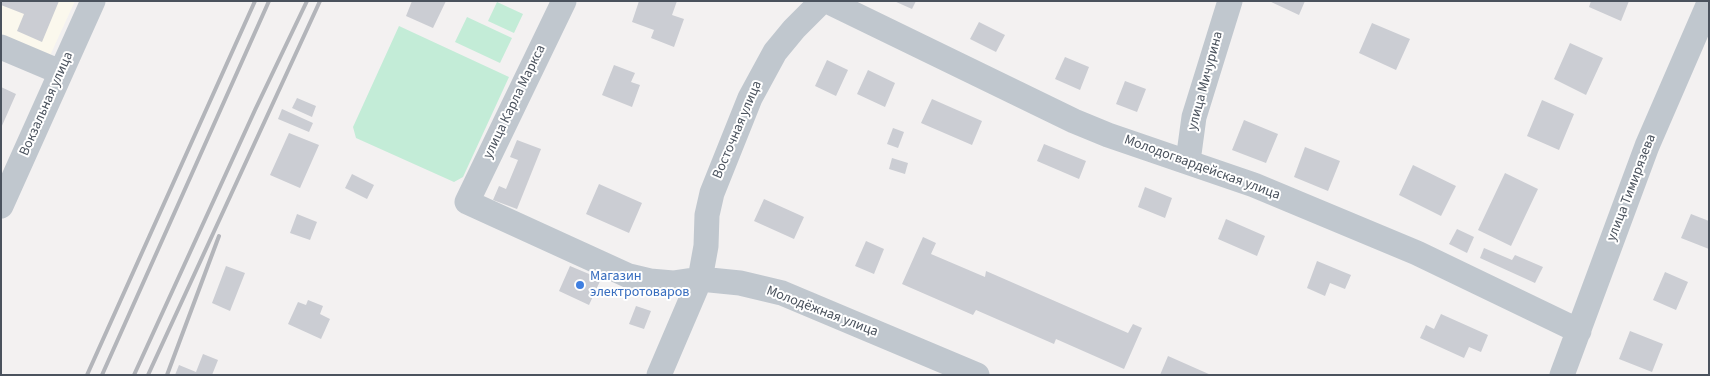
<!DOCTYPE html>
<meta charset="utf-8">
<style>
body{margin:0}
#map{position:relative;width:1710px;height:376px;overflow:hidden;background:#f3f1f1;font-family:"Source Sans 3",sans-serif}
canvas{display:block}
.frame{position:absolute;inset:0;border:2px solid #4a525d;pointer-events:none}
</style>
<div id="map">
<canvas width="1710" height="376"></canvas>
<div class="frame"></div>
</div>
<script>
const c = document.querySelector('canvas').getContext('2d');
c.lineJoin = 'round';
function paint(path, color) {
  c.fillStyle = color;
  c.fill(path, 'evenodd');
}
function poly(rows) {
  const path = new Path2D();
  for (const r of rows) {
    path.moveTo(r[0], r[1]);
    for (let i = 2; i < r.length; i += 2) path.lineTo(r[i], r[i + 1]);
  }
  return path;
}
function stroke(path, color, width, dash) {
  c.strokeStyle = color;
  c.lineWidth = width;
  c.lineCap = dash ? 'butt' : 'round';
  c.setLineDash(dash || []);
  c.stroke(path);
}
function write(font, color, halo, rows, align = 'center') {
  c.font = font + ' "Source Sans 3",sans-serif';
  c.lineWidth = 4;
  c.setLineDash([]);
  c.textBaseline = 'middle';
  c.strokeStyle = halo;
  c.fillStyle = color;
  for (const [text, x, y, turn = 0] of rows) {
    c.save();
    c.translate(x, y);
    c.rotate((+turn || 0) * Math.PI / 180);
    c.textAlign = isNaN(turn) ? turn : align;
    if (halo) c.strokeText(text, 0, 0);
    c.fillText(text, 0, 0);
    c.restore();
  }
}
paint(poly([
 [1,1,75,1,48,60,1,39]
]), '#fbf8ed');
paint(poly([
 [497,2,523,14,514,33,488,21],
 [467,17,512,38,500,63,455,42],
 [399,26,509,77,463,177,454,182,356,138,353,127]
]), '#c3ecd7');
paint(poly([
 [1,1,59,1,42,42,17,31,24,14,1,5],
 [412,1,446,1,433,28,406,16],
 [639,1,677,1,672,15,684,19,674,47,651,38,654,30,632,22],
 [894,1,916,1,912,9],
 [1269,1,1305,1,1299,15],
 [1591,1,1629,1,1621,21,1589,7],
 [979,22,1005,35,996,52,970,39],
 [1372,23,1410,39,1396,70,1359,53],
 [1570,43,1603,58,1586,95,1554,79],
 [1065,57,1089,67,1080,90,1055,79],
 [827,60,848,70,836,96,815,86],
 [614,65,635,73,631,82,640,85,632,107,602,95],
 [868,70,895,83,885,107,857,94],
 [1125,81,1146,89,1137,112,1116,104],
 [1,87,16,94,1,128],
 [297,98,316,106,312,117,292,108],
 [932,99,982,121,972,145,921,123],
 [1542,100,1574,114,1559,150,1527,136],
 [282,109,313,123,309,132,278,119],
 [1244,120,1278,134,1266,163,1232,150],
 [893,128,904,132,898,148,887,144],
 [289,133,319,145,300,188,270,175],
 [517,140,541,149,517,209,493,200,499,186,506,189,518,160,510,157],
 [1044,144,1086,161,1079,179,1037,161],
 [1305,147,1340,161,1328,191,1294,177],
 [892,158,908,163,905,174,889,169],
 [1413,165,1456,186,1441,216,1399,195],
 [1505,173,1538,189,1511,246,1478,230],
 [352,174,374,185,367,199,345,188],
 [599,184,642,203,629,233,586,214],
 [1145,187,1172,198,1165,218,1138,207],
 [764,199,804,217,794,239,754,221],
 [297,214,317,222,310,240,290,233],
 [1691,214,1709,221,1709,249,1681,238],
 [1226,219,1265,236,1257,256,1218,239],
 [1457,229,1474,237,1467,253,1449,244],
 [923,237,936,243,931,254,985,277,986,271,1128,333,1133,324,1142,328,1124,369,1056,339,1054,344,976,310,973,315,902,284],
 [866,241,884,249,874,274,855,266],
 [1484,248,1512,260,1515,255,1543,267,1535,283,1480,258],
 [1317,261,1351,275,1345,289,1330,283,1325,296,1307,288],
 [226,266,245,273,230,311,212,303],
 [570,266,601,279,589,305,559,291],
 [1665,272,1688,282,1676,310,1653,300],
 [308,300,323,306,320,314,330,319,321,339,288,324,298,302,306,305],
 [636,306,651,311,644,329,629,324],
 [1441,314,1488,335,1481,352,1469,347,1464,358,1420,338,1426,325,1434,329],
 [1630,331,1663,344,1652,372,1619,359],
 [203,354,218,360,212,375,175,375,179,365,196,372],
 [1168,356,1211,375,1160,375]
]), '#cbcdd3');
stroke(poly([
 [564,1,467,202,629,276,650,281,673,283,700,279,740,283,782,293,977,375],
 [827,1,1074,121,1108,135,1254,185,1417,253,1579,331],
 [1,47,60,72],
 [1188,161,1194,117,1230,1],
 [1,206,93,1],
 [659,375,700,279,706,246,707,215,712,193,750,98,775,52,794,29,822,1],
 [1562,375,1647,146,1709,3]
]), '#c0c7ce', 25);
stroke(poly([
 [87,375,255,1],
 [102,375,269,1],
 [134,375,255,110,307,1],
 [148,375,320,1],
 [167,375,219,236]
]), '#b3b5ba', 4);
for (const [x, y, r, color] of [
 [580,285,5,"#3f7fe0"]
]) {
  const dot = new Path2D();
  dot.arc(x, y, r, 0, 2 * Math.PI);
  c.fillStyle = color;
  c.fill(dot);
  stroke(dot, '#fff', 2);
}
write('14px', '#4a525d', '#fff', [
 ["улица Мичурина",1206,81,-75],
 ["улица Карла Маркса",515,102,-64],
 ["Вокзальная улица",47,104,-66],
 ["Восточная улица",738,130,-67],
 ["Молодогвардейская улица",1202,168,20],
 ["улица Тимирязева",1632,188,-69],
 ["Молодёжная улица",822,312,21]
]);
write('14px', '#366cbe', '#fff', [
 ["Магазин",590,277],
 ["электротоваров",590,293]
], 'left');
</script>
